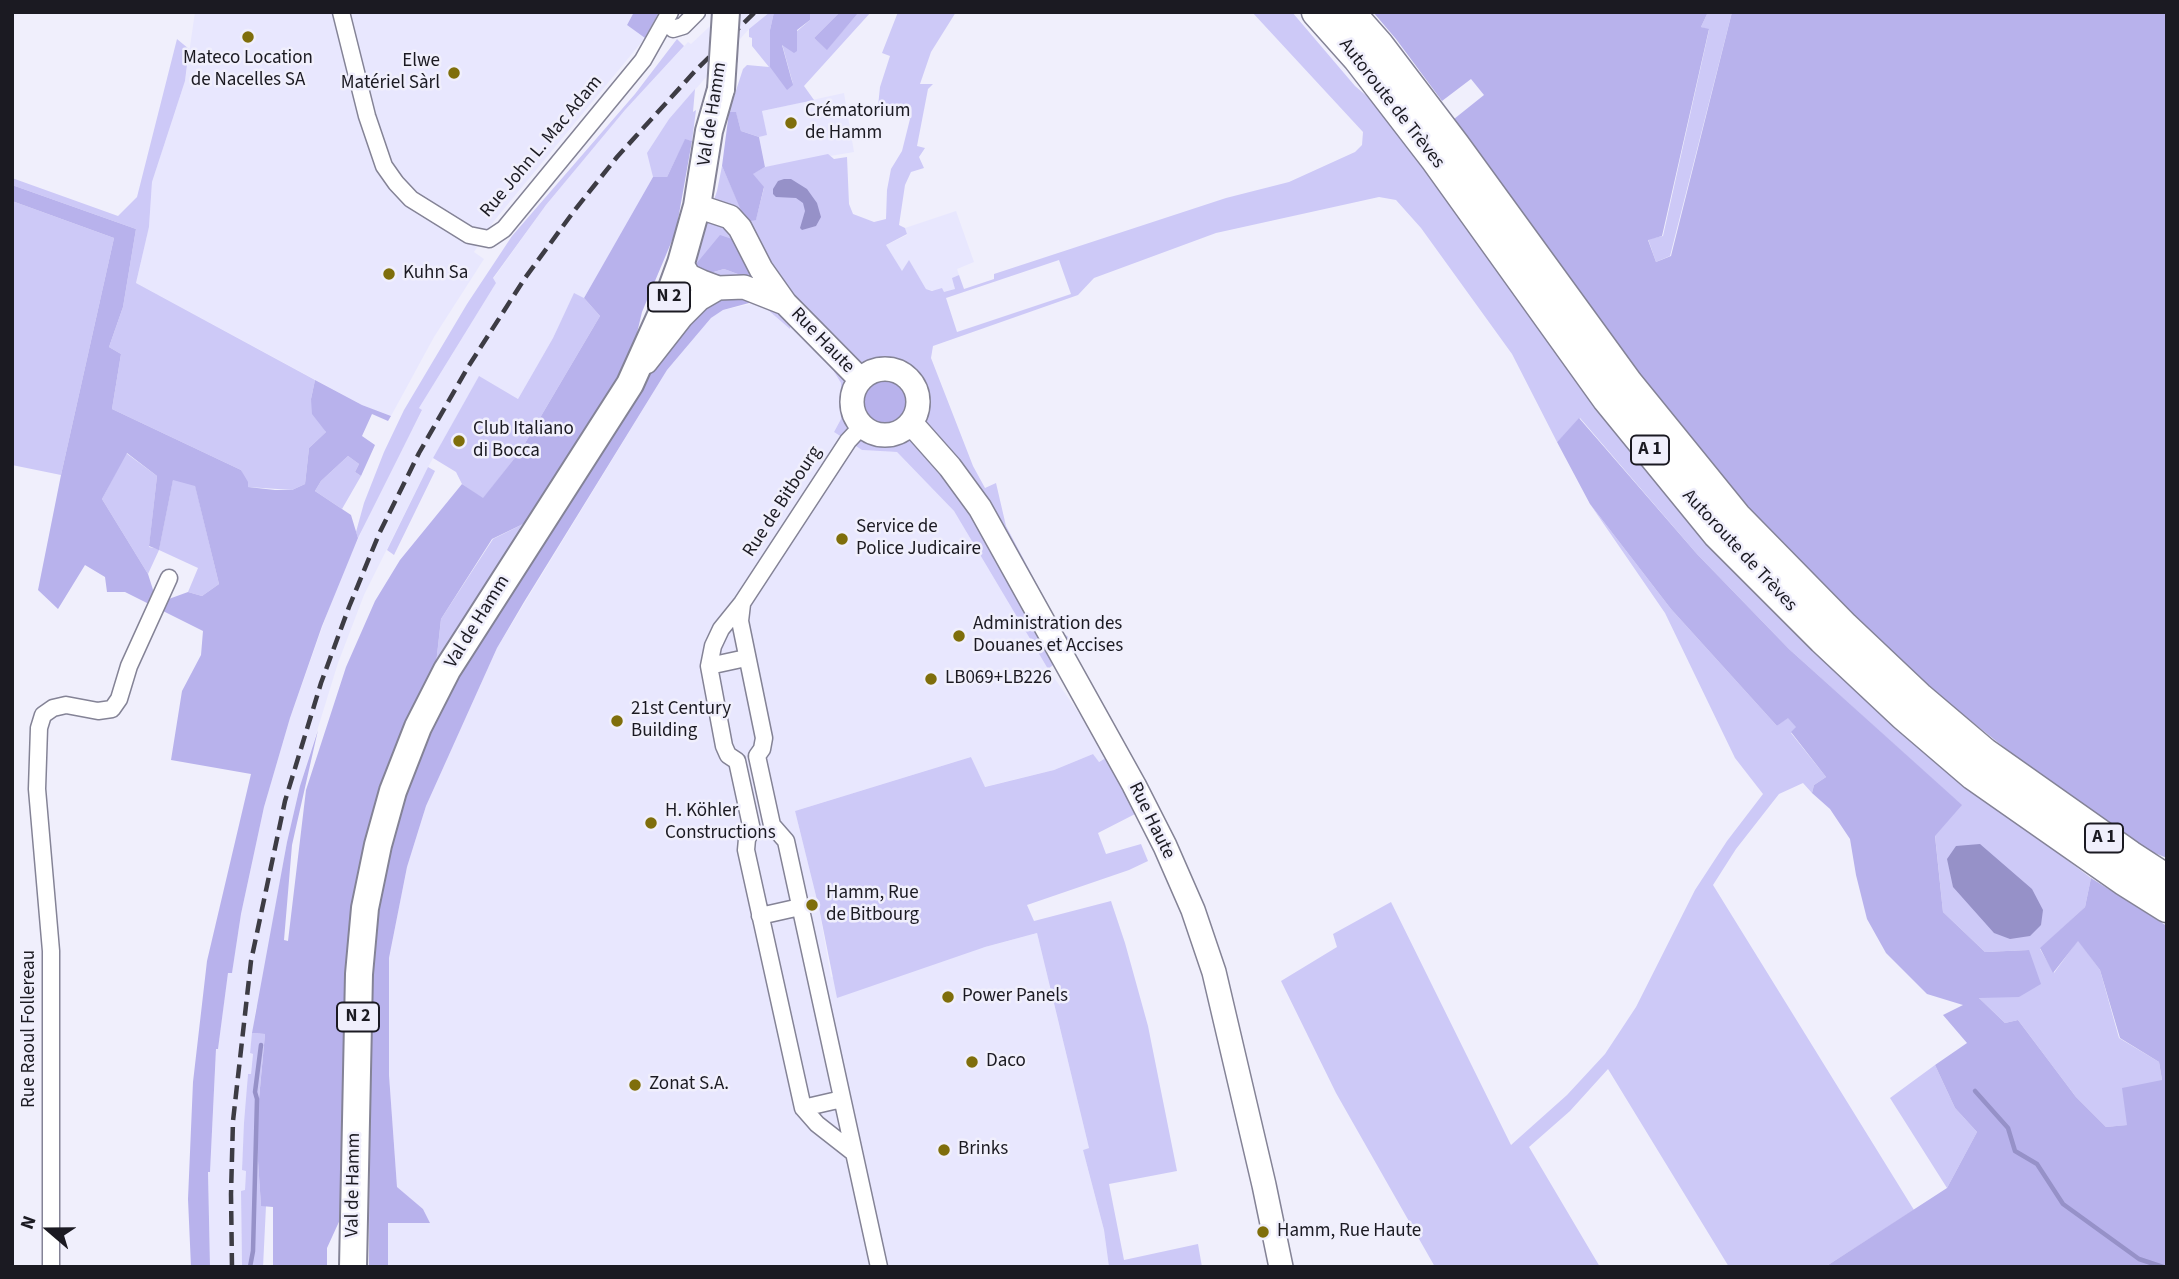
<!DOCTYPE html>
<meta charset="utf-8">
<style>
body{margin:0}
#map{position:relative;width:2179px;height:1279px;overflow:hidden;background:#f0effc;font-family:"Source Sans 3",sans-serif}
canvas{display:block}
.frame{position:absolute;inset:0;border:14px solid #1b1a22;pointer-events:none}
.north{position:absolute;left:14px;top:1195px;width:70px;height:70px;-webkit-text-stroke:5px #f0effc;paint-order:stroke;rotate:290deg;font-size:19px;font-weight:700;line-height:28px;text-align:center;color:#1b1a22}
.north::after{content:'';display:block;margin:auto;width:24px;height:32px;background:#1b1a22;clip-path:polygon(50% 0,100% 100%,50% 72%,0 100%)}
</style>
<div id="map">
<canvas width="2179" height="1279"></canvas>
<div class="frame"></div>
<div class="north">N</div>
</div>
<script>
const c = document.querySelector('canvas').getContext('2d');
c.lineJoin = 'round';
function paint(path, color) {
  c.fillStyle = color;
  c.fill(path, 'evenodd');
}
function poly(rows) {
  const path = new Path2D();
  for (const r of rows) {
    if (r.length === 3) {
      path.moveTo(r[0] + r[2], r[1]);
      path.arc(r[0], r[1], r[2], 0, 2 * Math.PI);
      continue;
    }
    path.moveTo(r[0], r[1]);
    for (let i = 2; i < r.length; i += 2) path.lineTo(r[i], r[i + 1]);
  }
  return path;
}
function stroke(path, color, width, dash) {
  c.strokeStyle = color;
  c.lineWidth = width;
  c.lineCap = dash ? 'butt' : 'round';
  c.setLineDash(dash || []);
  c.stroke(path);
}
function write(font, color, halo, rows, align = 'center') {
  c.font = font + ' "Source Sans 3",sans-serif';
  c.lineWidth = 5;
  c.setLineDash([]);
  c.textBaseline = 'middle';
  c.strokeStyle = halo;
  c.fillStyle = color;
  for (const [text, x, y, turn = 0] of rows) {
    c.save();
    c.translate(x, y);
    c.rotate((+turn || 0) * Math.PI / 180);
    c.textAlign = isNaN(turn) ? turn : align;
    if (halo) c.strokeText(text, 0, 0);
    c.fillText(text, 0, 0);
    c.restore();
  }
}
paint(poly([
 [195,12,634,12,627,25,645,38,494,221,474,252,484,259,434,337,391,416,362,405,136,283,149,227,152,182,185,81],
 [725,12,770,12,749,29,669,119,649,154,653,177,584,298,574,294,553,338,518,399,479,377,428,467,364,595,338,663,300,786,287,842,258,1006,256,1007,250,1053,253,1054,251,1074,248,1074,242,1170,246,1170,245,1191,241,1191,242,1267,210,1267,208,1172,210,1171,216,1049,218,1048,228,972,232,972,241,914,264,807,290,718,339,580,384,483,422,411,419,408,496,283,493,279,546,205,625,110,688,42,691,44],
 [844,93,854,152,765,167,759,137,766,135,762,111],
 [956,211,974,262,957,269,959,275,953,278,955,289,944,293,926,289,909,261,902,272,886,245,907,235,905,228],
 [755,303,768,310,790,329,790,321,830,365,841,383,841,419,834,432,862,450,897,452,954,511,1048,669,1109,756,1098,762,1093,754,1054,770,984,787,971,757,795,811,819,908,831,977,985,947,1037,933,1089,1148,1083,1150,1104,1230,1109,1267,388,1267,388,1223,429,1223,423,1209,397,1188,389,1075,389,958,407,867,426,806,497,648,667,370,711,318,723,310]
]), '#e8e7fe');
paint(poly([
 [770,12,774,12,770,30,793,84,782,44,810,20,810,12,840,12,814,38,827,49,859,12,871,12,804,86,814,100,762,111,767,135,759,137,741,131,736,113,729,112,743,69,747,65,769,67,752,46,752,38,749,37,749,29],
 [898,12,956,12,931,52,920,84,933,84,928,89,917,146,925,148,919,157,924,168,911,172,905,185,899,225,905,228,907,234,886,245,902,271,909,260,926,289,932,291,942,288,944,292,955,289,952,278,959,275,964,289,994,279,994,274,1226,198,1289,182,1355,152,1362,145,1363,132,1252,12,1292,12,1355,86,1376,104,2002,811,2091,878,2085,907,2040,949,2054,973,2078,940,2100,970,2119,1038,2159,1062,2162,1080,2128,1125,2106,1127,2076,1097,2018,1020,2005,1023,1978,997,2019,997,2029,950,1985,952,1943,912,1935,835,1961,805,1789,649,1697,554,1580,418,1557,442,1512,354,1421,228,1396,200,1379,197,1216,233,1094,278,1078,295,933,346,931,358,973,466,985,488,996,483,1006,526,1063,633,1079,645,1048,669,954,511,897,452,862,450,834,432,841,419,841,383,830,365,790,322,790,329,768,310,755,303,749,303,749,300,732,294,658,362,717,191,722,166,747,222,756,219,764,188,752,174,765,167,828,154,834,159,847,157,849,204,853,214,874,222,886,219,887,190,891,169,902,151,910,119,903,112,877,116,880,87,890,56,882,53],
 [738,241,746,277,724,269,703,275],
 [1059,260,1071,294,957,332,946,298],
 [1708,12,1732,12,1670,256,1656,262,1648,239,1663,236,1709,30,1701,27],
 [177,39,189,49,185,81,152,182,149,227,136,283,315,380,311,399,326,432,309,448,305,484,292,490,248,487,241,470,112,409,121,354,109,347,123,307,136,229,12,185,12,178,118,216,137,197],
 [677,39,684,46,625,110,546,205,493,278,496,283,419,408,422,410,358,538,356,532,364,503,384,452,404,410,467,304,512,236,635,94],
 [695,89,693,112,696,110,692,141,685,140,667,177,653,177,647,153,669,119],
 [12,201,114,238,61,475,12,465],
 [574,293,584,298,600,316,521,450,483,499,462,484,456,472,433,458,479,376,518,399,553,338],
 [126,453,157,476,149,547,159,549,173,479,195,485,219,584,202,596,188,592,198,568,159,550,148,574,102,499],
 [348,456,359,464,355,472,361,476,342,509,315,491,321,481],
 [428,467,435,471,394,555,387,550],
 [1590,504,1671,609,1777,726,1788,717,1797,727,1791,733,1826,777,1814,785,1812,793,1803,783,1779,794,1736,849,1713,885,1914,1210,1825,1267,1729,1267,1608,1069,1570,1111,1529,1147,1600,1267,1435,1267,1336,1093,1281,981,1337,947,1333,934,1391,902,1511,1145,1567,1095,1605,1054,1636,1007,1695,890,1727,841,1763,794,1735,758,1665,613],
 [535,512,436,664,441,619,493,539,523,524],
 [1093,754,1099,762,1109,756,1137,813,1098,833,1106,854,1141,844,1148,861,1129,870,1027,905,1034,921,1111,901,1125,943,1148,1026,1177,1171,1109,1184,1124,1260,1198,1244,1202,1267,1109,1267,1104,1230,1083,1150,1089,1148,1037,933,985,947,837,998,819,908,795,811,971,757,985,787,1054,770],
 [252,1033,265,1034,256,1130,261,1206,266,1206,263,1267,242,1267,241,1191,245,1190,246,1171,242,1170,244,1123,248,1074,251,1074,253,1054,250,1053],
 [1935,1065,1955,1108,1977,1132,1947,1188,1890,1098]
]), '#cdc9f7');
paint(poly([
 [634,12,659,12,645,38,627,25],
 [774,12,810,12,810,20,797,30,797,51,794,53,782,45,793,85,787,90,770,67,770,30],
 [840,12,859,12,827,50,814,38],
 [1373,12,1708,12,1701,27,1709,29,1662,236,1648,240,1656,262,1671,256,1732,12,2167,12,2167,858,2152,852,2040,776,1926,685,1857,621,1749,509,1642,377,1454,119,1484,95,1471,79,1442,101,1396,39],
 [729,112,736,112,741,131,759,137,765,167,753,174,764,187,756,220,746,222,722,166],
 [685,139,692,141,676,231,642,312,633,350,614,387,535,512,523,524,492,539,441,619,436,664,382,787,365,843,353,907,343,1213,327,1248,327,1267,273,1267,273,1207,261,1206,256,1131,265,1034,252,1033,287,842,300,786,318,730,292,845,284,940,288,941,306,790,346,667,375,601,400,560,462,484,483,498,521,450,600,316,584,298,653,177,667,177],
 [12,185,136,229,123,307,109,347,121,354,112,409,241,470,248,482,248,487,275,490,292,490,305,484,309,448,326,432,312,414,311,399,315,380,362,405,391,416,388,421,372,414,362,436,375,445,361,476,355,472,359,464,348,456,321,481,315,491,351,515,358,538,322,626,290,718,264,807,241,914,232,973,228,973,218,1049,216,1049,210,1172,208,1172,210,1267,191,1267,188,1199,193,1082,207,961,251,774,171,760,182,691,201,655,203,631,161,610,166,600,188,592,202,596,219,584,195,486,173,480,159,550,149,546,157,476,127,453,102,499,148,574,155,596,151,605,125,592,107,592,105,577,85,565,58,609,38,590,61,475,114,238,12,201],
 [720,235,738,241,753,271,746,277,724,269,703,275,696,264],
 [732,294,749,301,749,303,723,310,711,318,667,370,524,602,497,648,426,806,407,867,389,958,389,1075,397,1187,423,1209,430,1223,388,1223,388,1267,369,1267,370,958,375,910,404,795,430,733,458,677,658,362,703,306],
 [885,401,24],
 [1579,418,1697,554,1789,649,1962,805,1935,836,1943,912,1985,952,2029,950,2041,984,2019,997,1979,998,2005,1023,2018,1020,2076,1097,2106,1127,2127,1125,2122,1088,2162,1080,2159,1062,2120,1038,2100,970,2078,941,2053,973,2040,948,2085,907,2091,878,2167,926,2167,1267,1825,1267,1947,1188,1977,1132,1955,1108,1935,1065,1967,1043,1943,1015,1963,1005,1927,994,1886,953,1867,919,1856,875,1850,839,1830,809,1812,793,1814,785,1826,777,1791,732,1796,727,1788,718,1777,726,1671,609,1590,504,1557,442]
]), '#b8b2ec');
paint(poly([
 [784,179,791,179,807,189,817,203,821,217,816,226,802,230,800,228,805,211,803,203,796,198,776,197,773,194,773,189,778,181],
 [1980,844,2032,889,2043,910,2041,925,2030,936,2010,939,1994,933,1953,887,1947,859,1956,846]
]), '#9691c8');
stroke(poly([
 [1975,1091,2008,1128,2015,1151,2037,1164,2063,1204,2139,1259,2163,1267],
 [250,1267,253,1251,257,1099,255,1092,261,1045]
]), '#9691c8', 4.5);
const street = poly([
 [341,12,367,116,384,166,396,183,411,199,469,235,489,239,504,229,643,60,670,12],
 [673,29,683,26,697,12],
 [742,604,740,621,764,738,762,749,757,756,772,825,786,841,879,1267],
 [709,666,746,658],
 [760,916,800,907],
 [803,1108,842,1099],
 [854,1153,817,1124,803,1108,746,850,747,839,752,830,737,761,728,755,724,746,709,666,713,646,721,629,742,603,848,441,862,426],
 [51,1267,51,951,37,789,39,728,43,715,53,708,66,705,98,711,112,709,119,699,129,666,169,578]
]);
const secondary = poly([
 [697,206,730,217,740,228,761,269,785,303,860,379],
 [681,263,689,276,702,282,718,288,744,287,782,302],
 [646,362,682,316,699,299,718,288],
 [885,402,33],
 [911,423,950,467,980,508,1134,785,1165,846,1193,910,1214,972,1264,1185,1281,1267]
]);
const primary = poly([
 [353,1267,359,974,365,908,378,845,393,791,418,727,447,670,630,384,666,304,681,263,697,206,709,131,721,89]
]);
const highway = poly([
 [1317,12,1358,58,1435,158,1607,398,1718,534,1823,639,1904,715,1974,775,2124,880,2167,907],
 [1349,12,1379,46,1455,146,1628,384,1736,517,1844,627,1918,697,1984,753,2130,856,2167,880]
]);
stroke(street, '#848396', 19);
stroke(secondary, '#848396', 26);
stroke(primary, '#848396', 30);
stroke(highway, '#848396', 33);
stroke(street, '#fff', 16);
stroke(secondary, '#fff', 23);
stroke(primary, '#fff', 26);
stroke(highway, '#fff', 30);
stroke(poly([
 [232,1267,231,1194,233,1121,251,961,285,801,321,683,349,607,379,534,419,453,468,367,525,278,574,211,617,157,696,70,755,12]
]), '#3d3c44', 4.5, [14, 7]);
const primaryBridge = poly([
 [721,89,726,12]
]);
stroke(primaryBridge, '#848396', 30, []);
stroke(primaryBridge, '#fff', 26);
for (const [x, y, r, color] of [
 [248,37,7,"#7f6e0b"],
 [454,73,7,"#7f6e0b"],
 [791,123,7,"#7f6e0b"],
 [389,274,7,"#7f6e0b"],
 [459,441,7,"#7f6e0b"],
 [842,539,7,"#7f6e0b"],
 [959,636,7,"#7f6e0b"],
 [931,679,7,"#7f6e0b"],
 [617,721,7,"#7f6e0b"],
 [651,823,7,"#7f6e0b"],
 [812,905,7,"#7f6e0b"],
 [948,997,7,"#7f6e0b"],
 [972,1062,7,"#7f6e0b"],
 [635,1085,7,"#7f6e0b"],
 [944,1150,7,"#7f6e0b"],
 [1263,1232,7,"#7f6e0b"]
]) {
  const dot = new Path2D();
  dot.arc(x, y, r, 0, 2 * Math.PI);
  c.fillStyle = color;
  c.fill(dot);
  stroke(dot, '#f0effc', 2.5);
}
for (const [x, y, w] of [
 [669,297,42],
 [1650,450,38],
 [2104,838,38],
 [358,1017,42]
]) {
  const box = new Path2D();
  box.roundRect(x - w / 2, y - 14.5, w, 29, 5);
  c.fillStyle = '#f0effc';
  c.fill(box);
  stroke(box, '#1b1a22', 2);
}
write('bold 18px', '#1b1a22', null, [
 ["N 2",669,297],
 ["A 1",1650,450],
 ["A 1",2104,838],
 ["N 2",358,1017]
]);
write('19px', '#1b1a22', '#f0effc', [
 ["Mateco Location",248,59,"center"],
 ["de Nacelles SA",248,81,"center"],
 ["Elwe",440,62,"right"],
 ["Matériel Sàrl",440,84,"right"],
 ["Crématorium",805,112],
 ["de Hamm",805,134],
 ["Kuhn Sa",403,274],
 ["Club Italiano",473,430],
 ["di Bocca",473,452],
 ["Service de",856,528],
 ["Police Judicaire",856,550],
 ["Administration des",973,625],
 ["Douanes et Accises",973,647],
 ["LB069+LB226",945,679],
 ["21st Century",631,710],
 ["Building",631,732],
 ["H. Köhler",665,812],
 ["Constructions",665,834],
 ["Hamm, Rue",826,894],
 ["de Bitbourg",826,916],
 ["Power Panels",962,997],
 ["Daco",986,1062],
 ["Zonat S.A.",649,1085],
 ["Brinks",958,1150],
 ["Hamm, Rue Haute",1277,1232]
], 'left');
write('19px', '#1b1a22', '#f0effc', [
 ["Autoroute de Trèves",1391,104,52],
 ["Val de Hamm",713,114,-81],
 ["Rue John L. Mac Adam",542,147,-50],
 ["Rue Haute",822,341,46],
 ["Rue de Bitbourg",783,502,-57],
 ["Autoroute de Trèves",1739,551,47],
 ["Val de Hamm",478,622,-58],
 ["Rue Haute",1151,821,64],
 ["Rue Raoul Follereau",30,1029,-90],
 ["Val de Hamm",354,1185,-89]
]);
</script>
